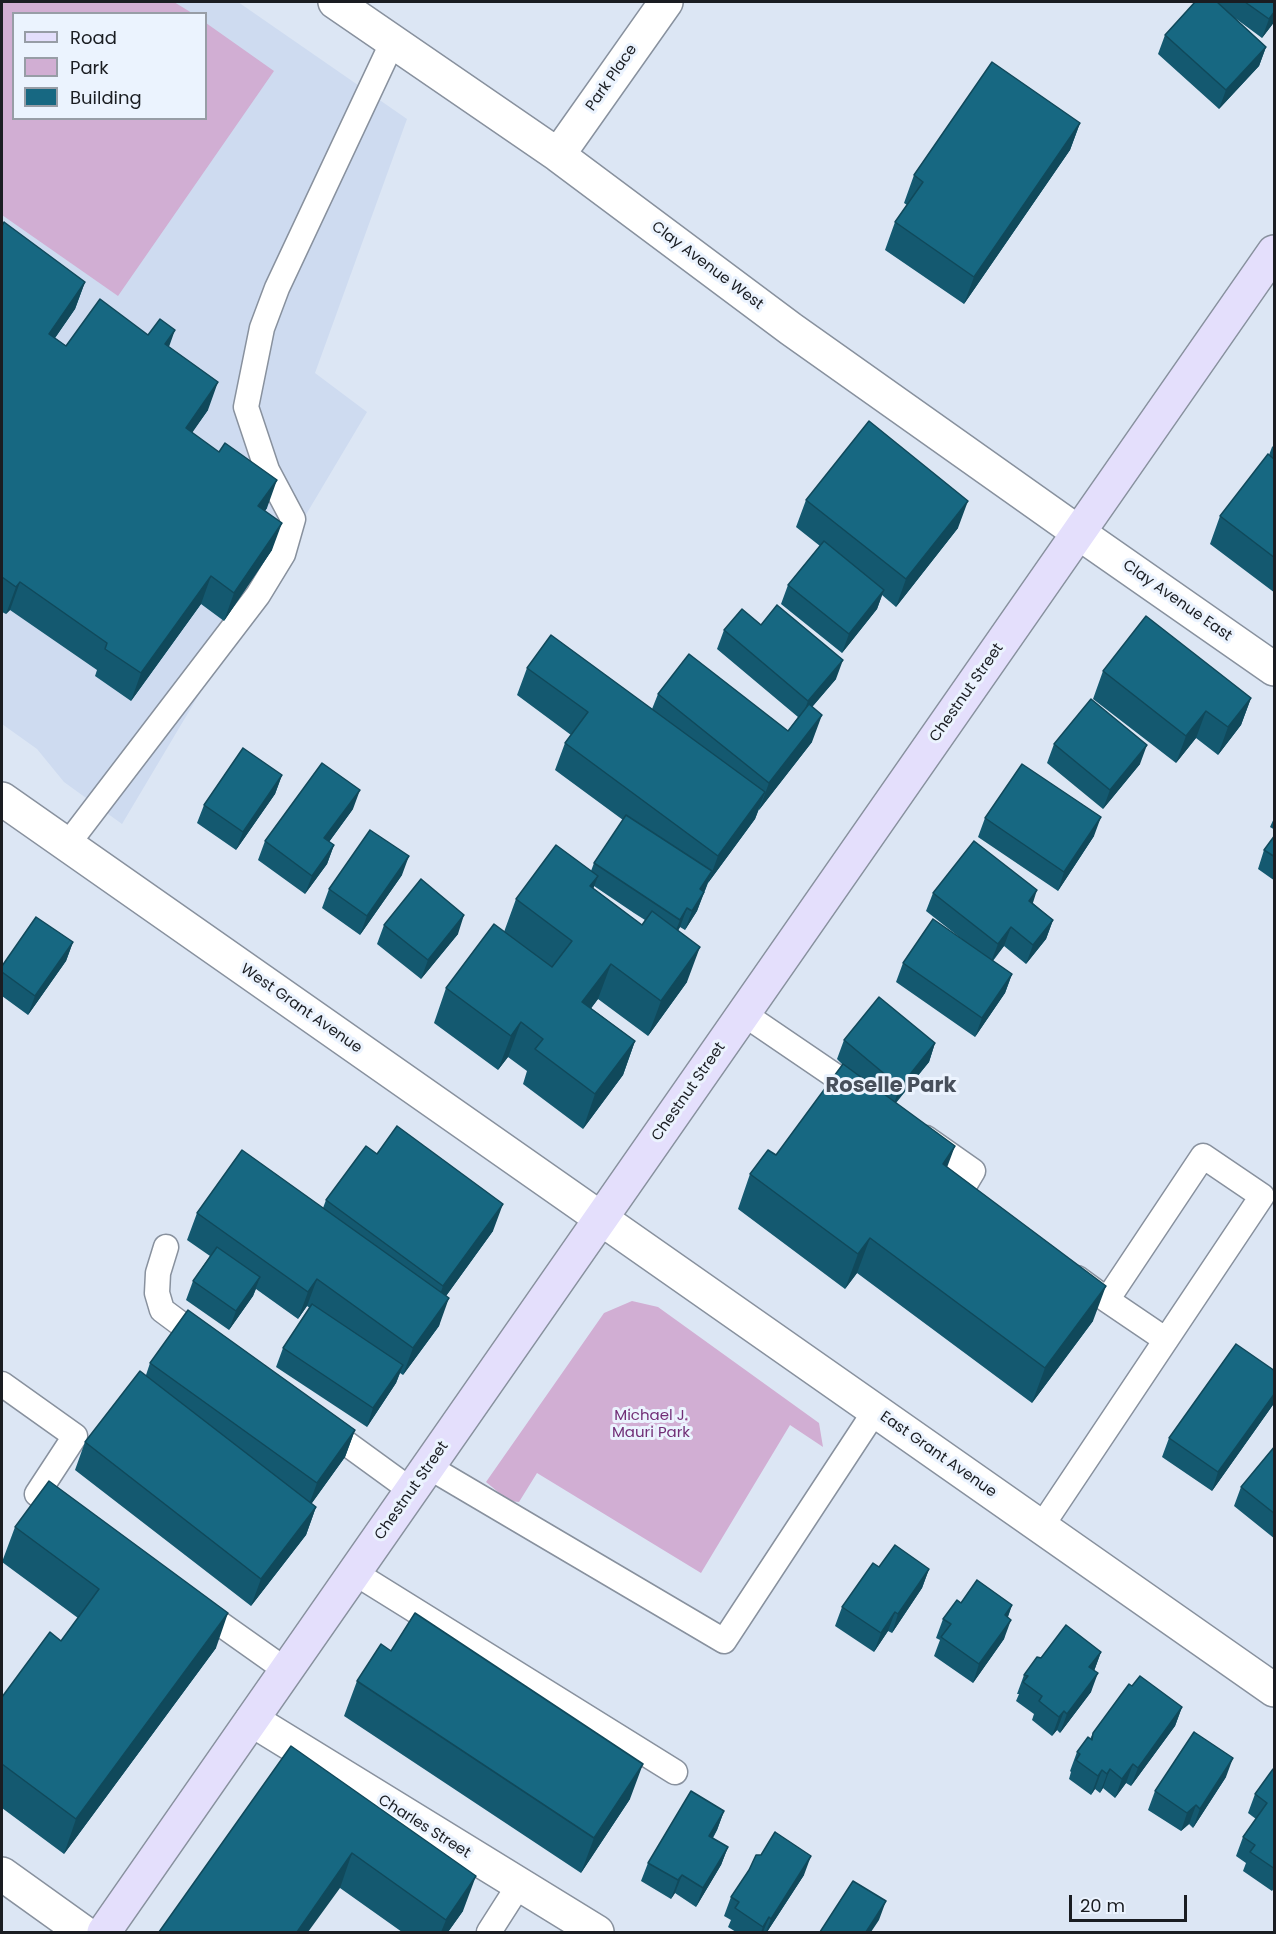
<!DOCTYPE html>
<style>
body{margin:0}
#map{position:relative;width:1276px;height:1934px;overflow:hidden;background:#dce6f4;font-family:Poppins,sans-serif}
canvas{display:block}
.frame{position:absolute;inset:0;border:3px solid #1a1d22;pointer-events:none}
.legend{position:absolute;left:12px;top:12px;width:195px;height:108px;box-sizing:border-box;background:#ebf3fe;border:2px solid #979da6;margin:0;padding:8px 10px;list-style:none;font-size:18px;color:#1a1d22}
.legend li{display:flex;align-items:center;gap:12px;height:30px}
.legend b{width:30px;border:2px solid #979da6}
.scale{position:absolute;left:1069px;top:1895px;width:118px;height:27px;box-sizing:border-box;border:3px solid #1a1d22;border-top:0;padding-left:8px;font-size:18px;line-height:21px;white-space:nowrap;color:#1a1d22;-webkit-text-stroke:4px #ebf3fe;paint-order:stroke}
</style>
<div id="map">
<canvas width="1276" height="1934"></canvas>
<div class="frame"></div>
<ul class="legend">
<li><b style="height:8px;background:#e4dffc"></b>Road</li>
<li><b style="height:16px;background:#d1aed3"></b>Park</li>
<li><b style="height:16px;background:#176882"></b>Building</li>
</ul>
<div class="scale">20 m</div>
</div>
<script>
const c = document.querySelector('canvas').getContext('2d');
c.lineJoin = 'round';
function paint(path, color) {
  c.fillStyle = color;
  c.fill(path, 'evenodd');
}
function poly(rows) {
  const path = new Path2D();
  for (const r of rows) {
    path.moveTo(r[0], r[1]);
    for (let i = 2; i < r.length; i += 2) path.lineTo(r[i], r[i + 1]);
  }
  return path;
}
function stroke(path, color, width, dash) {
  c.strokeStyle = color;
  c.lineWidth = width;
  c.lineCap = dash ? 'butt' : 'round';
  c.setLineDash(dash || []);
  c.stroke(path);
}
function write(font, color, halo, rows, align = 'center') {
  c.font = font + ' Poppins,sans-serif';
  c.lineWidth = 6;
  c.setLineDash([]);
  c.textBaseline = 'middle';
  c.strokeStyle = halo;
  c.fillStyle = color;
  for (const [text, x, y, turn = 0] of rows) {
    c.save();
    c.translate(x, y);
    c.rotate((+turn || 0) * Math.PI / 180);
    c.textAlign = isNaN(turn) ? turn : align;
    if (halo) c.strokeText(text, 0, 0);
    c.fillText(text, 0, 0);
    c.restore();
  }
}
paint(poly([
 [2,2,238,2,407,119,315,373,367,412,122,824,64,782,37,749,2,724],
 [14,14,206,14,206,118,14,118]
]), '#cedbf0');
paint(poly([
 [2,2,174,2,192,13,14,14,14,118,206,118,206,23,274,71,118,296,2,215],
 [632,1301,658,1307,819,1423,823,1447,790,1425,701,1573,537,1473,519,1502,509,1501,486,1482,604,1313]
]), '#d1aed3');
const lane = poly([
 [67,845,258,595,283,554,293,519,267,470,246,407,262,328,277,288,393,41],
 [744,1014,860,1093],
 [926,1138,973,1171,958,1196,972,1205],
 [166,1247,158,1273,157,1293,162,1310,205,1342],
 [1107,1300,1166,1340],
 [2,1384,75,1436,37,1494,64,1513],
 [324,1427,412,1491],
 [429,1467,724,1641,875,1411],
 [1041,1527,1262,1196,1203,1156,1107,1300,1077,1278],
 [355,1573,675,1772],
 [198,1608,287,1671],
 [489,1932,519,1885]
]);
const street = poly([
 [335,2,558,155,791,329,1079,533,1274,669],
 [558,155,666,2],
 [2,799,1274,1690],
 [252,1720,597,1932],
 [2,1874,83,1932]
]);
const secondary = poly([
 [104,1932,1274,252]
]);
stroke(lane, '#88919e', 27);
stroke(street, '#88919e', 36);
stroke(secondary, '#88919e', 36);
stroke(lane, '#fff', 24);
stroke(street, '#fff', 33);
stroke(secondary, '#e4dffc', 33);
paint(poly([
 [1195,2,1275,2,1275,21,1262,38,1235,18,1266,47,1259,66,1219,109,1158,54,1165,35],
 [1080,123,1070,150,964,304,885,250,895,222,907,205,904,203,914,175],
 [2,226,85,282,75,309,55,338,66,346,148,335,169,347,208,410,192,432,267,508,265,511,272,550,224,621,201,604,131,701,95,676,97,670,10,610,6,614,2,612],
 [1275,444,1275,593,1210,544,1220,516,1269,455,1272,447],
 [806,500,958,528,896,607,882,595,877,609,842,653,781,604,788,585,820,546,796,527],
 [761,625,836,679,812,707,812,742,759,810,759,809,755,819,708,883,697,911,685,930,680,927,678,931,687,982,648,1036,598,999,591,1008,635,1041,623,1075,583,1129,523,1084,527,1071,508,1057,498,1070,434,1023,446,988,504,932,516,899,591,871,594,863,623,820,555,770,565,743,571,735,517,695,527,668,652,709,658,694,788,731,798,717,717,649,724,630],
 [594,886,634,913,645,920,642,925,593,888],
 [1103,671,1251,698,1241,725,1218,755,1196,738,1176,763,1093,699],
 [1054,744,1140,764,1103,809,1047,763],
 [282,775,275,794,236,850,197,823,204,805],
 [353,809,329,842,334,845,327,864,305,894,258,860,265,841],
 [1275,816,1275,830,1270,827],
 [985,818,1094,836,1058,891,978,837],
 [1275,835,1275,881,1258,869,1264,850],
 [402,875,360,935,322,908,329,889],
 [933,893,1033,903,1053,920,1046,939,1026,964,1004,946,993,961,1012,974,1005,993,975,1037,896,982,903,963,963,940,926,911],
 [384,925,458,934,421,979,377,944],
 [73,942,66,961,28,1015,2,996,2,966],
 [844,1040,935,1043,929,1062,896,1103,947,1167,1093,1321,1032,1403,857,1273,845,1289,738,1209,750,1174,776,1155,843,1065,837,1059],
 [377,1154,493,1231,446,1296,439,1326,403,1375,400,1373,396,1383,367,1427,276,1367,283,1348,310,1308,307,1306,298,1319,256,1289,253,1296,229,1330,186,1300,193,1281,210,1256,187,1240,197,1213,323,1208,326,1200],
 [150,1363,355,1430,345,1457,311,1504,316,1507,306,1535,251,1606,75,1470,85,1442,146,1375],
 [1275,1393,1275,1402,1212,1491,1162,1457,1169,1438],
 [1275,1446,1275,1539,1234,1506,1241,1487],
 [15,1527,216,1648,64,1854,2,1808,2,1697,61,1641,78,1618,2,1562],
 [879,1567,929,1569,922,1588,892,1633,888,1631,874,1652,835,1626,842,1607],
 [961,1603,1012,1605,1008,1617,1004,1639,973,1683,934,1656,940,1640,936,1638,943,1619],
 [391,1651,630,1799,581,1873,344,1716,357,1681],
 [1101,1652,1094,1671,1091,1692,1060,1733,1057,1730,1052,1736,1032,1720,1034,1714,1016,1701,1019,1694,1017,1694,1024,1675,1041,1658],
 [1132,1686,1182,1707,1175,1726,1131,1786,1126,1783,1115,1798,1103,1788,1100,1793,1095,1789,1091,1795,1069,1779,1071,1772,1070,1771,1077,1752,1090,1739,1093,1733],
 [291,1746,463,1911,448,1932,402,1932,340,1888],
 [1275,1770,1275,1887,1272,1891,1243,1871,1246,1863,1236,1856,1243,1837,1256,1819,1248,1813,1255,1794],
 [1226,1777,1193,1828,1189,1824,1181,1831,1148,1810,1155,1791],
 [724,1811,717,1830,713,1838,728,1847,721,1865,696,1907,675,1893,671,1899,641,1881,648,1863],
 [749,1870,804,1875,767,1932,736,1932,728,1927,731,1920,724,1916,731,1897]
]), '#145970');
paint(poly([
 [1275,11,1275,21,1262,38,1269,19],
 [1266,47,1259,66,1219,109,1226,90],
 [1080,123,1070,150,964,304,974,277],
 [85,282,75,309,39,361,49,334],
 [175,330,165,358,165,344],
 [218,382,208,410,176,456,186,428],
 [277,480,267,508,249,534,258,506],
 [968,501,958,528,896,607,906,579],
 [282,523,272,550,224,621,234,593],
 [211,576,201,604,131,701,141,673],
 [20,582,10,610,6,614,16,587],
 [884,590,877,609,842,653,849,634],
 [843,660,836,679,801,720,808,701],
 [1251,698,1241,725,1218,755,1228,727],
 [1206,711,1196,738,1176,763,1186,736],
 [822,715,812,742,759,810,769,783],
 [1147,745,1140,764,1103,809,1110,790],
 [282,775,275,794,236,850,243,832],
 [360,790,353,809,318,857,324,838],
 [765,792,755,819,708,883,718,856],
 [1101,817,1094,836,1058,891,1064,872],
 [334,845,327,864,305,894,312,876],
 [409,856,402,875,360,935,367,916],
 [712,871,705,890,693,908,700,889],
 [598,876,585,911,590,886],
 [1037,890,1031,909,1029,901],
 [704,892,697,911,685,930,692,911],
 [687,908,680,927,673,938,680,920],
 [464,915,458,934,421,979,428,960],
 [1053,920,1046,939,1026,964,1033,945],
 [1011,927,1004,946,991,962,998,944],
 [73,942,66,961,28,1015,35,996],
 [700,947,687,982,648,1036,661,1001],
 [611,964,598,999,570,1037,582,1002],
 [1012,974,1005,993,975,1037,982,1018],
 [521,1022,508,1057,498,1070,511,1036],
 [635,1041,623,1075,583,1129,595,1094],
 [935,1043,929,1062,893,1106,900,1087],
 [955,1146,942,1181,943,1164],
 [503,1204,493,1231,433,1314,443,1286],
 [870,1238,857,1273,845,1289,858,1254],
 [260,1277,253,1296,229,1330,236,1311],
 [317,1279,307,1306,298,1319,308,1292],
 [1106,1286,1093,1321,1032,1403,1045,1368],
 [449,1298,439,1326,403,1375,413,1348],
 [403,1365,396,1383,367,1427,373,1408],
 [1275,1393,1275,1402,1212,1491,1218,1472],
 [355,1430,345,1457,307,1510,317,1483],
 [316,1507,306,1535,251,1606,261,1579],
 [929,1569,922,1588,892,1633,898,1614],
 [1012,1605,1005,1624,1005,1615],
 [895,1612,888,1631,874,1652,881,1633],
 [228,1613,216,1648,64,1854,76,1819],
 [1011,1620,1004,1639,973,1683,979,1664],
 [1101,1652,1094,1671,1089,1667],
 [1098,1673,1091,1692,1060,1733,1067,1714],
 [1182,1707,1175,1726,1131,1786,1138,1768],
 [1064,1711,1057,1730,1052,1736,1059,1717],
 [1233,1758,1226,1777,1193,1828,1200,1809],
 [643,1764,630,1799,581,1873,594,1838],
 [1133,1764,1126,1783,1115,1798,1122,1779],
 [1110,1769,1103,1788,1100,1793,1107,1774],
 [1102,1770,1095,1789,1091,1795,1098,1776],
 [1196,1805,1189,1824,1181,1831,1187,1813],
 [724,1811,717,1830,702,1855,709,1836],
 [728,1847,721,1865,696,1907,703,1888],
 [352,1853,340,1888,308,1932,297,1932],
 [811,1856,804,1875,767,1932,766,1932,771,1919],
 [682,1875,675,1893,671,1899,678,1880],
 [476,1876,463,1911,448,1932,441,1932,446,1920],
 [886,1901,879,1920,871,1932,866,1932],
 [769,1917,763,1932,761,1932,763,1927]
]), '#10495b');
const building = poly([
 [1195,2,1217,2,1266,47,1226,90,1165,35,1195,2],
 [1245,2,1275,2,1275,11,1269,19,1245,2],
 [992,62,1080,123,974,277,895,222,923,182,914,175,992,62],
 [4,222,85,282,49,334,66,346,100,299,148,335,160,319,175,330,165,344,218,382,186,428,219,452,225,443,277,480,258,506,282,523,234,593,211,576,141,673,105,649,107,643,20,582,16,587,2,577,2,226,4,222],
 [869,421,968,501,906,579,806,500,869,421],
 [1268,454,1275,460,1275,558,1220,516,1268,454],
 [824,541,884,590,849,634,788,585,824,541],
 [777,605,843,660,808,701,724,630,742,609,761,625,777,605],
 [1146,616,1251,698,1228,727,1206,711,1186,736,1103,671,1146,616],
 [551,635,765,792,718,856,565,743,588,712,527,668,551,635],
 [689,654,788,731,809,704,822,715,769,783,658,694,689,654],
 [1091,699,1147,745,1110,790,1054,744,1091,699],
 [243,748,282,775,243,832,204,805,243,748],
 [322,763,360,790,324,838,334,845,312,876,265,841,322,763],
 [1022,764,1101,817,1064,872,985,818,1022,764],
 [626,815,712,871,700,889,704,892,692,911,687,908,680,920,594,863,626,815],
 [370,830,409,856,367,916,329,889,370,830],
 [1275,835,1275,857,1264,850,1275,835],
 [974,841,1037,890,1029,901,1053,920,1033,945,1011,927,998,944,933,893,974,841],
 [556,845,598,876,590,886,642,925,652,911,700,947,661,1001,611,964,582,1002,635,1041,595,1094,535,1049,543,1039,521,1022,511,1036,446,988,494,924,552,967,572,941,516,899,556,845],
 [421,879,464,915,428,960,384,925,421,879],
 [36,917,73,942,35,996,2,972,2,966,36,917],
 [933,919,1012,974,982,1018,903,963,933,919],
 [879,997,935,1043,900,1087,844,1040,879,997],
 [843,1064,955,1146,943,1164,1106,1286,1045,1368,870,1238,858,1254,750,1174,768,1150,776,1155,843,1064],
 [397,1126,503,1204,443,1286,326,1200,366,1146,377,1154,397,1126],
 [242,1150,449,1298,413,1348,317,1279,308,1292,197,1213,242,1150],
 [217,1247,260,1277,236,1311,193,1281,217,1247],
 [312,1304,403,1365,373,1408,283,1348,312,1304],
 [188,1310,355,1430,317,1483,150,1363,188,1310],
 [1236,1344,1275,1371,1275,1393,1218,1472,1169,1438,1236,1344],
 [140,1371,316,1507,261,1579,85,1442,140,1371],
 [1275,1446,1275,1514,1241,1487,1275,1446],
 [49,1481,228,1613,76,1819,2,1764,2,1697,50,1632,61,1641,99,1589,15,1527,49,1481],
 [895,1545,929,1569,898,1614,895,1612,881,1633,842,1607,873,1563,879,1567,895,1545],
 [977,1580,1012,1605,1005,1615,1011,1620,979,1664,941,1637,951,1624,943,1619,957,1600,961,1603,977,1580],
 [415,1613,643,1764,594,1838,357,1681,381,1644,391,1651,415,1613],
 [1066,1625,1101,1652,1089,1667,1098,1673,1067,1714,1064,1711,1059,1717,1039,1701,1042,1696,1023,1682,1028,1676,1024,1675,1037,1657,1041,1658,1066,1625],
 [1140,1676,1182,1707,1138,1768,1133,1764,1122,1779,1110,1769,1107,1774,1102,1770,1098,1776,1076,1760,1080,1754,1077,1752,1088,1737,1092,1740,1093,1733,1129,1684,1132,1686,1140,1676],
 [1194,1732,1233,1758,1200,1809,1196,1805,1187,1813,1155,1791,1194,1732],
 [291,1746,476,1876,446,1920,352,1853,297,1932,159,1932,291,1746],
 [1273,1769,1275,1770,1275,1869,1250,1852,1255,1845,1243,1837,1267,1803,1255,1794,1273,1769],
 [691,1791,724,1811,709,1836,728,1847,703,1888,682,1875,678,1880,648,1863,691,1791],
 [775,1832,811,1856,771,1919,769,1917,763,1927,735,1908,739,1902,731,1897,749,1870,756,1855,761,1855,775,1832],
 [853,1881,886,1901,866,1932,820,1932,853,1881]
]);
paint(building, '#176882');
stroke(building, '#10495b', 1.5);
write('15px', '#1a1d22', '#ebf3fe', [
 ["Park Place",612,78,-55],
 ["Clay Avenue West",707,266,37],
 ["Clay Avenue East",1177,601,35],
 ["Chestnut Street",967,693,-55],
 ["West Grant Avenue",301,1009,35],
 ["Chestnut Street",689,1092,-55],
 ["East Grant Avenue",938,1455,35],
 ["Chestnut Street",412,1491,-55],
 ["Charles Street",424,1827,32]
]);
write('15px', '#712e76', '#ebf3fe', [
 ["Michael J.",651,1416],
 ["Mauri Park",651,1433]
]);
write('bold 21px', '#474f5b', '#ebf3fe', [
 ["Roselle Park",891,1087]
]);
</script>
